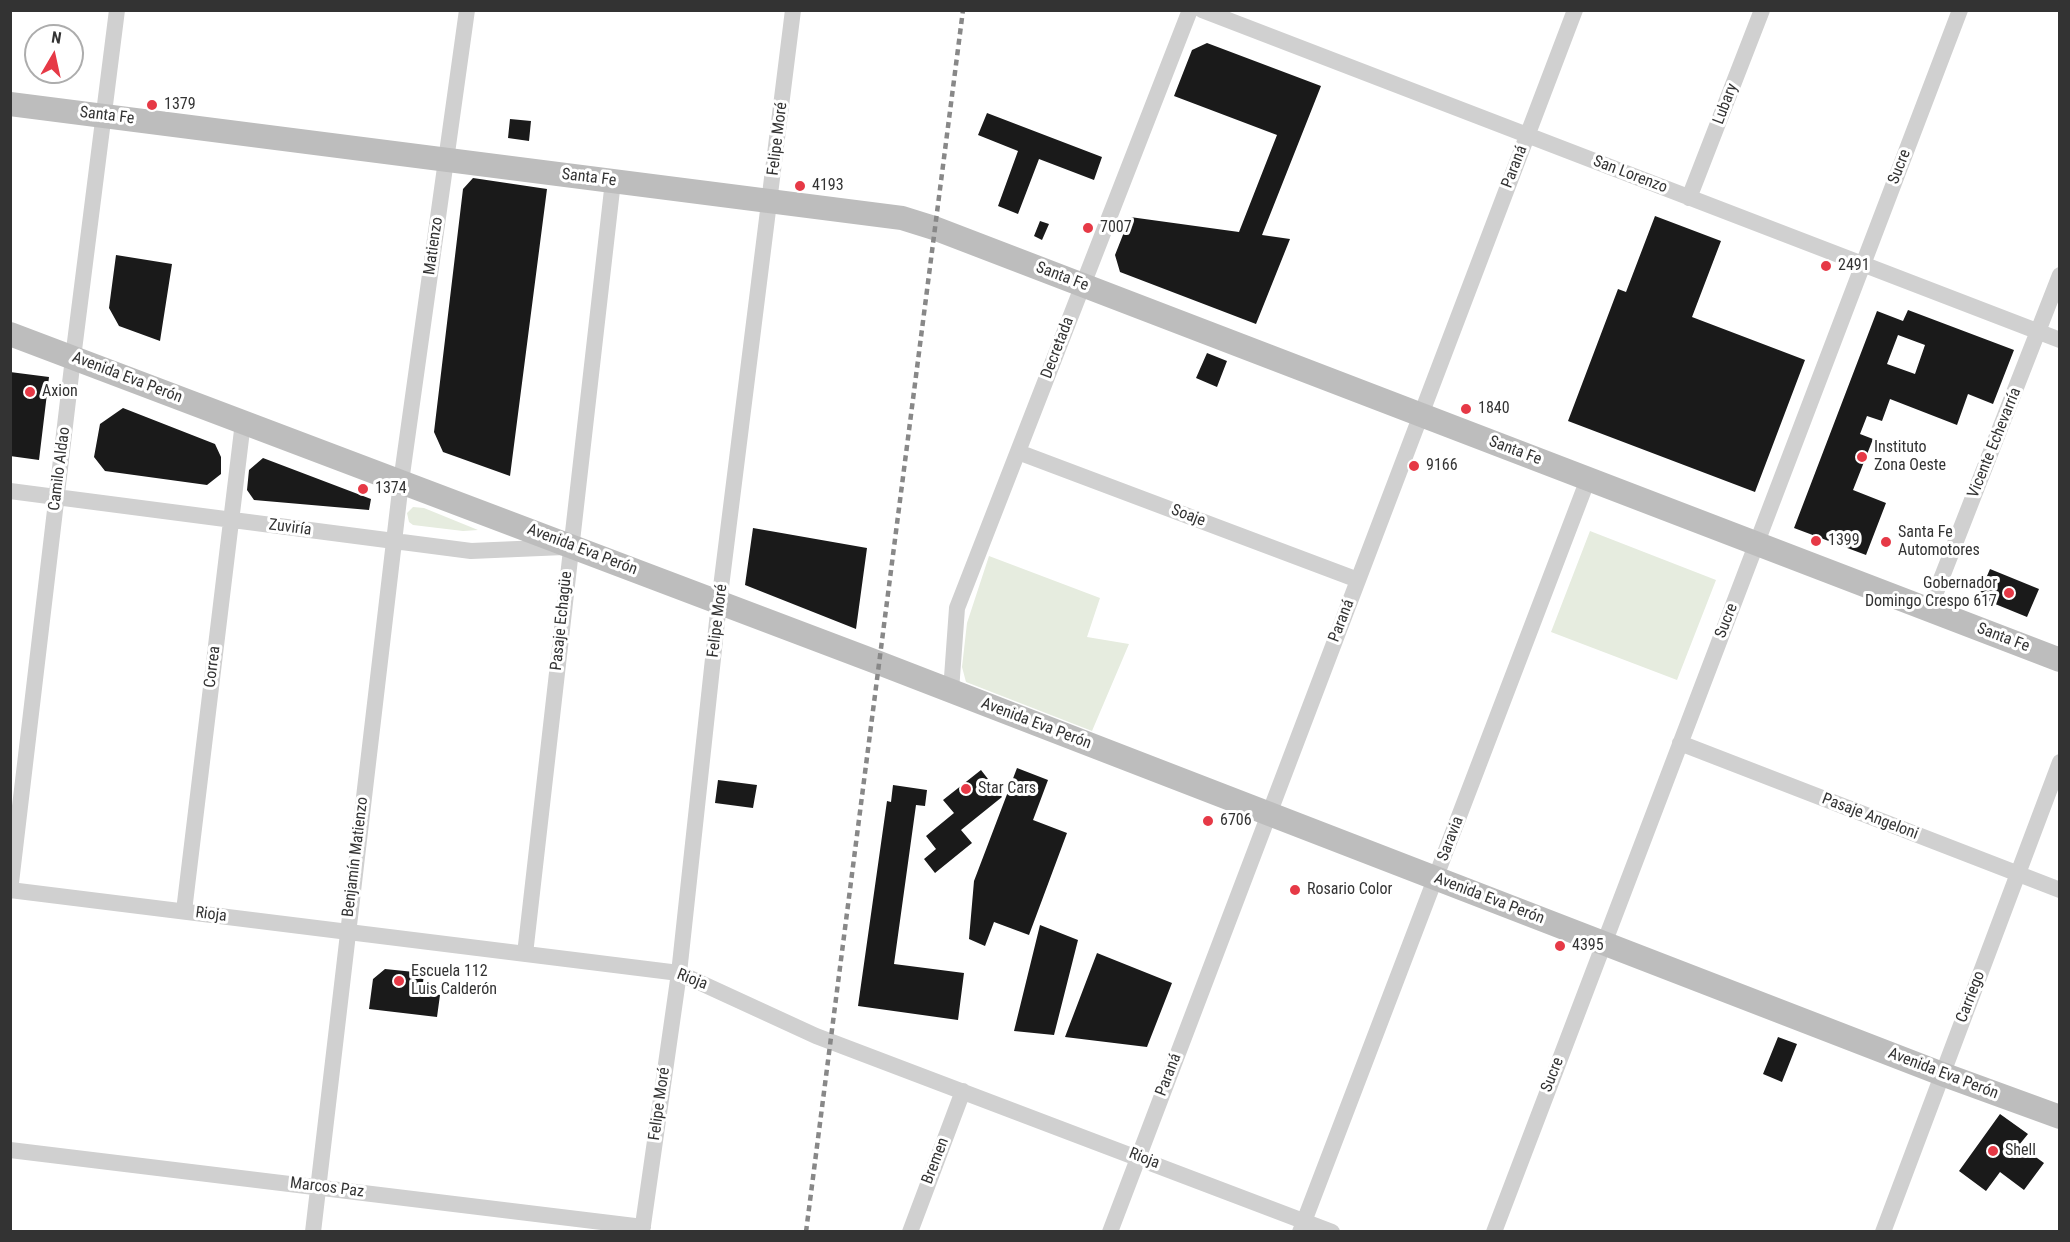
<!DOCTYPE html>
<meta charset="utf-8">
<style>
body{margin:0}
#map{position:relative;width:2070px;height:1242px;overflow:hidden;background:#fff;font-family:"Roboto Condensed",sans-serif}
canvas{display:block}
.frame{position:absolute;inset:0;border:12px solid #333;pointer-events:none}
.north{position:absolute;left:24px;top:24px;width:60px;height:60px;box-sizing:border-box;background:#fff;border:2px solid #adadad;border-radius:50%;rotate:9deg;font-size:16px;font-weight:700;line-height:24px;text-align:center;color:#333}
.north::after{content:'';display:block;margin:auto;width:21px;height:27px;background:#e63946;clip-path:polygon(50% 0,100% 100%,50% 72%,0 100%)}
</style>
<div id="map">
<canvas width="2070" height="1242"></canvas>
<div class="frame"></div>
<div class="north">N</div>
</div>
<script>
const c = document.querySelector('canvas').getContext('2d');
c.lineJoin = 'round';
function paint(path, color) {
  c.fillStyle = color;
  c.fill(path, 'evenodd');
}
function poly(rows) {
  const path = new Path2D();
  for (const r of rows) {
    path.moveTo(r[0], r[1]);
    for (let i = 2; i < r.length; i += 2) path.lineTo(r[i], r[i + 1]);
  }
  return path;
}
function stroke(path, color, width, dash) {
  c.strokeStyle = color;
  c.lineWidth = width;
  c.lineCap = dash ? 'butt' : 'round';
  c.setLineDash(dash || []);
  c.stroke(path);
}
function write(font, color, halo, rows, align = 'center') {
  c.font = font + ' "Roboto Condensed",sans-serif';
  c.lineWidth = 6;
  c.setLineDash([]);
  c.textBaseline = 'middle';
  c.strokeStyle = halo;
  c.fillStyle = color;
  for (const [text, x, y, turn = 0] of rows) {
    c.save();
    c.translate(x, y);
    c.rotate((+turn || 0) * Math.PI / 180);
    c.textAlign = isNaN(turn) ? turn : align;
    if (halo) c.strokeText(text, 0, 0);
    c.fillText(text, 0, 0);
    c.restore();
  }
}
paint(poly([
 [413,507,424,508,478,530,463,531,413,525,409,522,407,513],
 [1590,531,1716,580,1677,680,1551,632],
 [989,556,1100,598,1087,637,1129,644,1092,731,966,682,962,667,967,623]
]), '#e6ecdf');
paint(poly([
 [1207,43,1321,86,1262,235,1290,239,1256,324,1120,272,1115,255,1130,217,1239,232,1277,135,1174,96,1192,50],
 [987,113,1102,157,1094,180,1039,159,1018,214,998,206,1018,151,978,135],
 [510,119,531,121,529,141,508,138],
 [473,178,547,189,510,476,443,452,434,432,463,189],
 [1655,216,1721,241,1692,317,1805,360,1755,492,1568,421,1618,289,1626,292],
 [1040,221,1049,224,1042,240,1034,236],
 [116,255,172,264,160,341,119,326,109,308],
 [1908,310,2014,350,1993,404,1968,394,1957,425,1890,399,1882,421,1867,416,1860,434,1873,439,1853,490,1886,503,1866,555,1794,528,1877,311,1903,321],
 [1898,335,1925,345,1915,374,1887,364],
 [1207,353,1227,361,1217,387,1196,378],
 [10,372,49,377,39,460,10,456],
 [123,408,215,444,221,457,221,474,207,485,105,471,94,457,100,424],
 [263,458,371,499,369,510,254,500,247,490,249,470],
 [753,528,867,548,856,629,745,585],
 [1990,569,2039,589,2027,617,1978,597],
 [1017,768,1048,780,1033,820,1067,833,1029,935,994,922,985,946,969,939,974,881],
 [981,770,1002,797,961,830,972,843,935,873,924,859,936,849,926,836,954,813,943,800],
 [718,780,757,785,753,808,715,803],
 [893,785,927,790,925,806,916,805,894,964,964,973,958,1020,858,1006,887,801,891,802],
 [1040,925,1078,940,1054,1035,1014,1031],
 [1097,953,1172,983,1147,1047,1065,1037],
 [385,969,424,973,422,992,440,995,437,1017,369,1009,373,979],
 [1778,1037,1797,1044,1782,1082,1763,1074],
 [2000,1114,2028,1134,2019,1145,2044,1163,2024,1190,2000,1172,1986,1191,1959,1171]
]), '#1a1a1a');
stroke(poly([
 [1202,10,2060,340],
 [1689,198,1762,10],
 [1018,452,1358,580],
 [10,491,471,551,564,547],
 [1929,610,2060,275],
 [951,691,957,608,1190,10],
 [1680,743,2060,890],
 [10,890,679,973,816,1036,1332,1232],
 [10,891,73,358,117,10],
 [184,911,243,422],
 [525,954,613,181],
 [10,1150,643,1227],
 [313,1232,401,482,467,10],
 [642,1232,679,973,719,603,793,10],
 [910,1232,963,1091],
 [1110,1232,1575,10],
 [1300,1232,1588,479],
 [1494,1232,1960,10],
 [1883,1232,2060,762]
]), '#d0d0d0', 16);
stroke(poly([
 [10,104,902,218,934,228,2060,660],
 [10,334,879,663,1942,1074,2060,1117]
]), '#bdbdbd', 24);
stroke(poly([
 [806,1232,963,10]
]), '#888', 4.5, [6, 4.5]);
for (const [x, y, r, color] of [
 [152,105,6,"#e63946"],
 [800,186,6,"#e63946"],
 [1088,228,6,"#e63946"],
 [1826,266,6,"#e63946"],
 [30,392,6,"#e63946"],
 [1466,409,6,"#e63946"],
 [1862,457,6,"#e63946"],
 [1414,466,6,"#e63946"],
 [363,489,6,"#e63946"],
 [1816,541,6,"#e63946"],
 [1886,542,6,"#e63946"],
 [2009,593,6,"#e63946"],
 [966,789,6,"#e63946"],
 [1208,821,6,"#e63946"],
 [1295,890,6,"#e63946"],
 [1560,946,6,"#e63946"],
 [399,981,6,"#e63946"],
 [1993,1151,6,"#e63946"]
]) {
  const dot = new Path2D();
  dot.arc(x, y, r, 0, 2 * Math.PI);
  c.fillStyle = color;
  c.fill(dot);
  stroke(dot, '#fff', 2);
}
write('16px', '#333', '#fff', [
 ["Lubary",1726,104,-69],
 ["Santa Fe",107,116,7],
 ["Felipe Moré",778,139,-83],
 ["Paraná",1515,167,-69],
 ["Sucre",1900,167,-69],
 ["San Lorenzo",1630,175,21],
 ["Santa Fe",589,178,7],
 ["Matienzo",434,246,-82],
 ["Santa Fe",1062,277,21],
 ["Decretada",1058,348,-69],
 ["Avenida Eva Perón",127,378,21],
 ["Vicente Echevarría",1995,443,-68],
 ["Santa Fe",1515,451,21],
 ["Camilo Aldao",60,469,-83],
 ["Soaje",1188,516,21],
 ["Zuviría",290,528,7],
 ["Avenida Eva Perón",582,550,21],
 ["Pasaje Echagüe",562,621,-84],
 ["Felipe Moré",718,621,-83],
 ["Paraná",1342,621,-69],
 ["Sucre",1727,621,-69],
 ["Santa Fe",2003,638,21],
 ["Correa",213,667,-83],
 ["Avenida Eva Perón",1036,724,21],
 ["Pasaje Angeloni",1870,817,21],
 ["Saravia",1451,839,-69],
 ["Benjamín Matienzo",356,857,-83],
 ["Avenida Eva Perón",1489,899,21],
 ["Rioja",211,915,7],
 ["Rioja",692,980,21],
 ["Carriego",1971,997,-69],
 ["Avenida Eva Perón",1943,1074,21],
 ["Paraná",1169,1075,-69],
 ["Sucre",1553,1075,-69],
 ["Felipe Moré",660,1104,-82],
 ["Rioja",1144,1159,21],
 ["Bremen",936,1161,-69],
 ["Marcos Paz",327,1188,7]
]);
write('16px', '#333', '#fff', [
 ["1379",164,105],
 ["4193",812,186],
 ["7007",1100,228],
 ["2491",1838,266],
 ["Axion",42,392],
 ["1840",1478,409],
 ["Instituto",1874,448],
 ["Zona Oeste",1874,466],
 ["9166",1426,466],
 ["1374",375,489],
 ["Santa Fe",1898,533],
 ["Automotores",1898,551],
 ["1399",1828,541],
 ["Gobernador",1997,584,"right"],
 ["Domingo Crespo 617",1997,602,"right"],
 ["Star Cars",978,789],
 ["6706",1220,821],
 ["Rosario Color",1307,890],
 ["4395",1572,946],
 ["Escuela 112",411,972],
 ["Luis Calderón",411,990],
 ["Shell",2005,1151]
], 'left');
</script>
